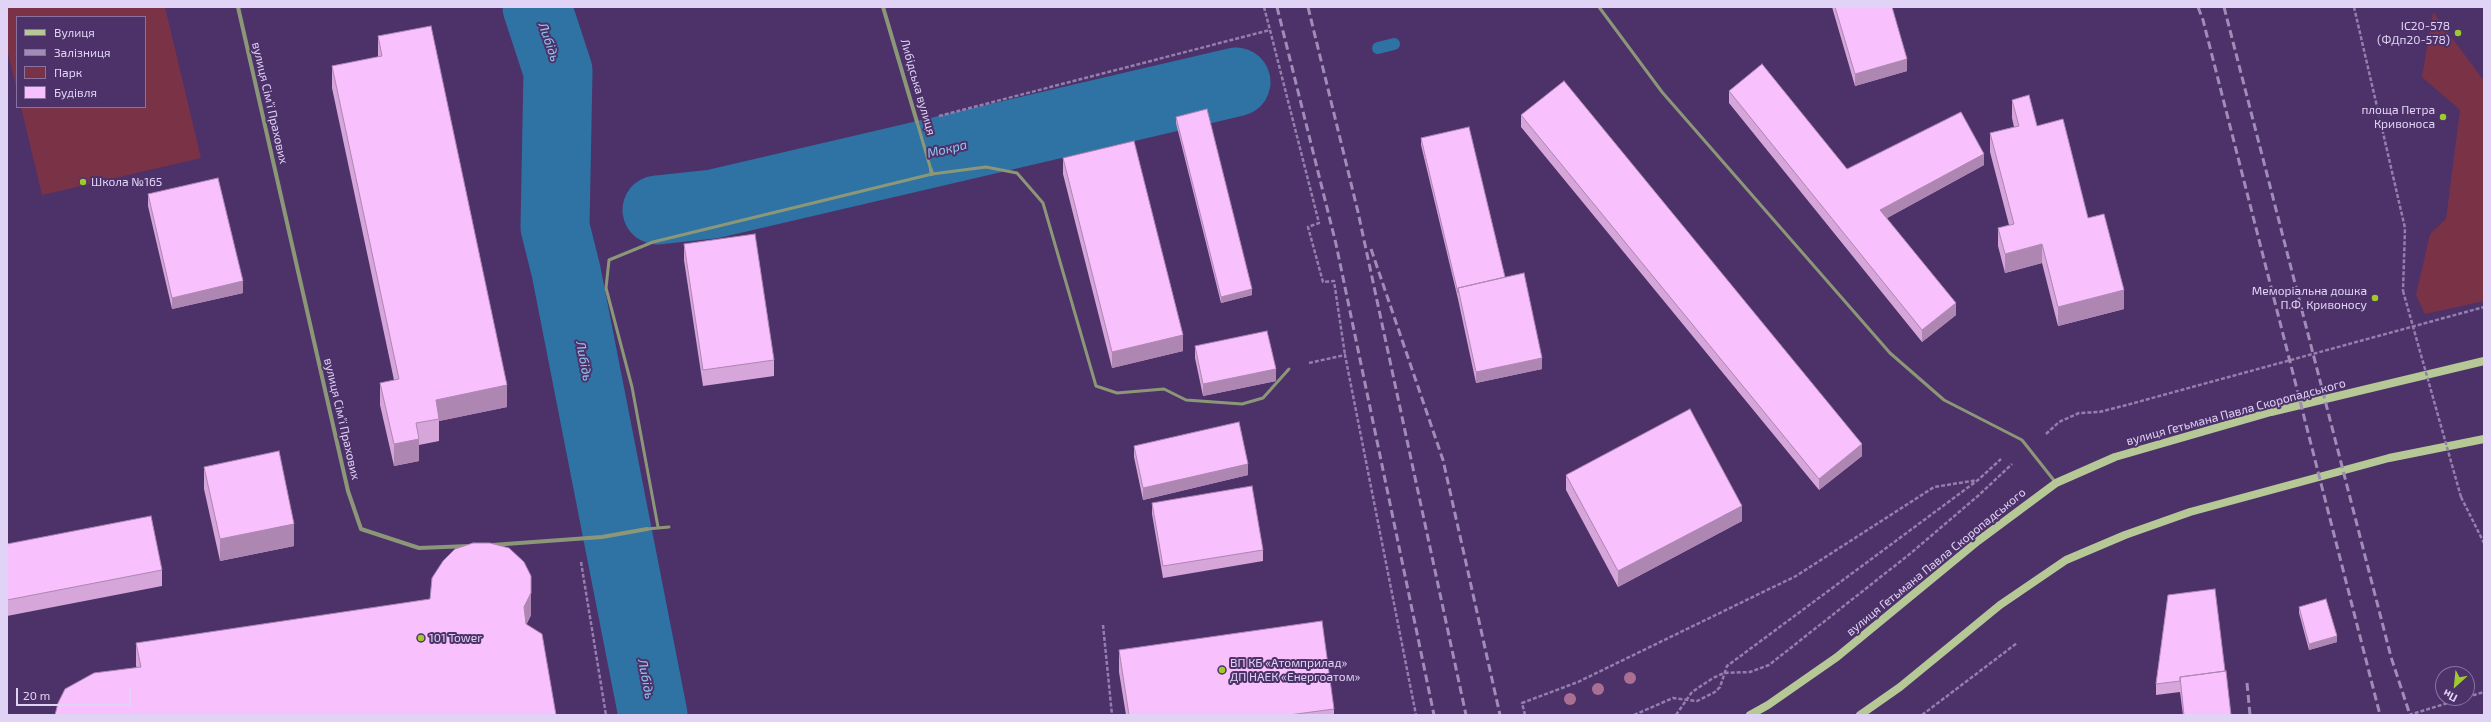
<!DOCTYPE html>
<meta charset="utf-8">
<style>
body{margin:0}
#map{position:relative;width:2491px;height:722px;overflow:hidden;background:#4c3269;font-family:"Exo 2",sans-serif}
canvas{display:block}
.frame{position:absolute;inset:0;border:8px solid #e1d3f5;pointer-events:none}
.legend{position:absolute;left:16px;top:16px;width:130px;height:92px;box-sizing:border-box;background:#4c3269;border:1px solid #8872a1;margin:0;padding:5px 7px;list-style:none;font-size:12px;color:#e1d3f5}
.legend li{display:flex;align-items:center;gap:8px;height:20px}
.legend b{width:20px;border:1px solid #8872a1}
.north{position:absolute;left:2435px;top:666px;width:40px;height:40px;box-sizing:border-box;background:#4c3269;border:1px solid #8872a1;border-radius:50%;rotate:207deg;font-size:11px;font-weight:700;line-height:16px;text-align:center;color:#e1d3f5}
.north::after{content:'';display:block;margin:auto;width:14px;height:18px;background:#a0c92b;clip-path:polygon(50% 0,100% 100%,50% 72%,0 100%)}
.scale{position:absolute;left:16px;top:688px;width:115px;height:18px;box-sizing:border-box;border:2px solid #e1d3f5;border-top:0;padding-left:5px;font-size:12px;line-height:14px;white-space:nowrap;color:#e1d3f5;-webkit-text-stroke:3px #4c3269;paint-order:stroke}
</style>
<div id="map">
<canvas width="2491" height="722"></canvas>
<div class="frame"></div>
<ul class="legend">
<li><b style="height:5px;background:#b6c896"></b>Вулиця</li>
<li><b style="height:5px;background:#9f8cb7"></b>Залізниця</li>
<li><b style="height:11px;background:#7a3247"></b>Парк</li>
<li><b style="height:11px;background:#f9c0fe"></b>Будівля</li>
</ul>
<div class="north">Пн</div>
<div class="scale">20 m</div>
</div>
<script>
const c = document.querySelector('canvas').getContext('2d');
c.lineJoin = 'round';
function paint(path, color) {
  c.fillStyle = color;
  c.fill(path, 'evenodd');
}
function poly(rows) {
  const path = new Path2D();
  for (const r of rows) {
    path.moveTo(r[0], r[1]);
    for (let i = 2; i < r.length; i += 2) path.lineTo(r[i], r[i + 1]);
  }
  return path;
}
function stroke(path, color, width, dash) {
  c.strokeStyle = color;
  c.lineWidth = width;
  c.lineCap = dash ? 'butt' : 'round';
  c.setLineDash(dash || []);
  c.stroke(path);
}
function write(font, color, halo, rows, align = 'center') {
  c.font = font + ' "Exo 2",sans-serif';
  c.lineWidth = 4;
  c.setLineDash([]);
  c.textBaseline = 'middle';
  c.strokeStyle = halo;
  c.fillStyle = color;
  for (const [text, x, y, turn = 0] of rows) {
    c.save();
    c.translate(x, y);
    c.rotate((+turn || 0) * Math.PI / 180);
    c.textAlign = isNaN(turn) ? turn : align;
    if (halo) c.strokeText(text, 0, 0);
    c.fillText(text, 0, 0);
    c.restore();
  }
}
paint(poly([
 [7,7,165,7,201,158,42,195,21,107,145,107,145,17,17,17,17,91,7,49],
 [2433,12,2484,81,2484,301,2425,314,2416,295,2430,234,2446,219,2460,110,2422,77],
 [1191,65,1181,80,1195,91,1237,80,1247,110,1017,161,938,164,924,120]
]), '#7a3247');
stroke(poly([
 [1378,48,1394,44]
]), '#2f73a5', 12);
stroke(poly([
 [537,7,558,71,555,227,566,271,653,715],
 [657,210,713,204,1236,82]
]), '#2f73a5', 69);
stroke(poly([
 [1264,7,1270,30],
 [2354,7,2405,228,2403,291],
 [939,116,1270,30,1319,223,1308,227,1323,282,1334,281,1345,355],
 [1309,363,1345,355,1416,715],
 [2046,434,2059,422,2079,413,2099,412,2123,406,2484,307],
 [2461,497,2484,543],
 [581,562,606,715],
 [1103,625,1112,715],
 [2467,697,2484,692],
 [1525,715,1522,703,1578,682,1796,576,1934,487,1978,480],
 [1634,715,1673,698,1697,701,1715,692,1720,687,1727,666,1978,480,2001,459],
 [1676,715,1692,692,1713,678,1724,673,1750,672,1769,665,1911,553,1979,495,2012,464],
 [1922,715,2017,643],
 [2409,715,2464,698]
]), '#937fac', 2.5, [4, 2]);
stroke(poly([
 [1599,7,1662,92,1890,353,1944,400,2022,440,2056,483],
 [917,122,931,170],
 [658,527,632,387,606,288,609,260,653,242,932,174,986,167,1017,173,1043,203,1096,386,1117,393,1164,389,1186,400,1242,404,1263,398,1289,369],
 [647,529,669,527]
]), '#8c9778', 3);
stroke(poly([
 [238,7,348,491,361,529,419,548,469,546],
 [883,7,917,122],
 [931,170,932,174],
 [492,545,602,537,647,529]
]), '#8c9778', 4);
stroke(poly([
 [1750,715,1768,705,1837,657,1978,541,2056,483,2115,457,2271,412,2484,361],
 [1860,715,1900,687,2000,605,2066,560,2125,535,2190,512,2389,458,2484,439]
]), '#b6c896', 8);
stroke(poly([
 [1277,7,1336,244,1434,715],
 [1308,7,1358,212,1466,715],
 [2198,7,2203,20,2380,715],
 [2224,7,2391,657,2410,715],
 [1371,249,1443,460,1500,715],
 [2247,683,2250,715]
]), '#9f8cb7', 3, [8, 4]);
stroke(poly([
 [2403,291,2461,497]
]), '#937fac', 2.5, [4, 2]);
c.fillStyle = '#ab6f93';
for (const [x, y] of [
 [1630,678],
 [1598,689],
 [1570,699]
]) {
  c.beginPath();
  c.arc(x, y, 6, 0, 2 * Math.PI);
  c.fill();
}
paint(poly([
 [1832,7,1892,7,1907,71,1855,86],
 [378,36,507,407,439,421,439,441,419,445,419,461,394,466,380,405,380,383,394,380,332,88,332,66,378,57],
 [1729,91,1847,169,1984,165,1887,218,1956,315,1922,342,1729,103],
 [2012,100,2037,126,2088,218,2124,309,2058,326,2042,263,2005,273,1998,246,1998,228,2009,225,1990,152,1990,133,2014,127,2012,118],
 [1521,115,1862,456,1819,490,1521,127],
 [1176,117,1252,295,1221,303,1176,123],
 [1421,138,1505,277,1542,369,1476,383,1458,299,1421,145],
 [1063,158,1183,351,1112,368,1063,174],
 [148,194,243,293,172,309,148,206],
 [684,244,774,360,774,376,703,386,684,260],
 [1195,346,1276,381,1203,396,1195,358],
 [1134,446,1248,475,1143,500,1134,457],
 [204,467,294,546,220,561,204,489],
 [1566,475,1742,521,1618,587,1566,490],
 [1152,503,1263,550,1263,561,1163,578,1152,514],
 [7,544,162,570,162,586,7,616],
 [2168,595,2231,715,2183,715,2180,692,2156,695,2156,684],
 [2299,607,2337,642,2309,650,2299,613],
 [531,615,526,625,137,668,136,666,136,643],
 [1119,650,1334,709,1334,715,1126,715,1119,672]
]), '#d6a5da');
paint(poly([
 [1907,59,1907,71,1855,86,1855,74],
 [1984,154,1984,165,1880,222,1880,210],
 [2042,244,2042,263,2005,273,2005,254],
 [243,281,243,293,172,309,172,298],
 [1252,289,1252,295,1221,303,1221,297],
 [2124,290,2124,309,2058,326,2058,307],
 [1956,303,1956,315,1922,342,1922,330],
 [1183,335,1183,351,1112,368,1112,352],
 [1542,358,1542,369,1476,383,1476,372],
 [1276,369,1276,381,1203,396,1203,384],
 [507,385,507,407,439,421,436,400],
 [419,439,419,461,394,466,394,444],
 [1862,444,1862,456,1819,490,1819,479],
 [1248,464,1248,475,1143,500,1143,488],
 [1742,506,1742,521,1618,587,1618,571],
 [294,524,294,546,220,561,220,539],
 [531,593,531,615,524,630,524,607],
 [2337,636,2337,642,2309,650,2309,644]
]), '#ae86b2');
const building = poly([
 [1835,7,1892,7,1907,59,1855,74,1835,7],
 [431,26,507,385,436,400,439,419,416,423,419,439,394,444,380,383,399,379,332,66,382,56,378,36,431,26],
 [1762,64,1847,169,1961,112,1984,154,1880,210,1956,303,1922,330,1729,91,1762,64],
 [1564,81,1862,444,1819,479,1521,115,1564,81],
 [2029,95,2037,126,2063,119,2088,218,2104,214,2124,290,2058,307,2042,244,2005,254,1998,228,2014,224,1990,133,2019,126,2012,100,2029,95],
 [1207,109,1252,289,1221,297,1176,117,1207,109],
 [1469,127,1505,277,1458,288,1458,293,1421,138,1469,127],
 [1134,141,1183,335,1112,352,1063,158,1134,141],
 [218,178,243,281,172,298,148,194,218,178],
 [755,234,774,360,703,370,684,244,755,234],
 [1524,273,1542,358,1476,372,1458,288,1524,273],
 [1267,331,1276,369,1203,384,1195,346,1267,331],
 [1690,409,1742,506,1618,571,1566,475,1690,409],
 [1239,422,1248,464,1143,488,1134,446,1239,422],
 [279,451,294,524,220,539,204,467,279,451],
 [1252,486,1263,550,1163,566,1152,503,1252,486],
 [151,516,162,570,7,600,7,544,151,516],
 [473,543,490,543,509,548,524,562,531,576,531,593,524,607,526,624,542,634,556,715,55,715,58,703,65,689,94,673,141,667,136,643,430,599,432,578,443,561,455,549,473,543],
 [2215,589,2225,671,2180,677,2180,681,2156,684,2168,595,2215,589],
 [2326,599,2337,636,2309,644,2299,607,2326,599],
 [1322,621,1334,709,1289,715,1129,715,1119,650,1322,621],
 [2226,671,2231,715,2184,715,2180,677,2226,671]
]);
paint(building, '#f9c0fe');
stroke(building, '#ae86b2', 1);
for (const [x, y, r, color] of [
 [2458,33,4,"#a0c92b"],
 [2443,117,4,"#a0c92b"],
 [83,182,4,"#a0c92b"],
 [2375,298,4,"#a0c92b"],
 [421,638,4,"#a0c92b"],
 [1222,670,4,"#a0c92b"]
]) {
  const dot = new Path2D();
  dot.arc(x, y, r, 0, 2 * Math.PI);
  c.fillStyle = color;
  c.fill(dot);
  stroke(dot, '#4c3269', 1.5);
}
write('12px', '#e1d3f5', '#4c3269', [
 ["ІС20-578",2450,26],
 ["(ФДп20-578)",2450,40],
 ["площа Петра",2435,110],
 ["Кривоноса",2435,124],
 ["Школа №165",91,182,"left"],
 ["Меморіальна дошка",2367,291],
 ["П.Ф. Кривоносу",2367,305],
 ["101 Tower",429,638,"left"],
 ["ВП КБ «Атомприлад»",1230,663,"left"],
 ["ДП НАЕК «Енергоатом»",1230,677,"left"]
], 'right');
write('12px', '#e1d3f5', '#4c3269', [
 ["Либідська вулиця",918,87,74],
 ["вулиця Сімʼї Прахових",270,103,77],
 ["вулиця Гетьмана Павла Скоропадського",2236,412,-15],
 ["вулиця Сімʼї Прахових",342,419,77],
 ["вулиця Гетьмана Павла Скоропадського",1936,562,-39]
]);
write('italic 13px', '#92c6f0', '#4c3269', [
 ["Либідь",549,42,71],
 ["Мокра",947,149,-13],
 ["Либідь",584,361,79],
 ["Либідь",646,679,79]
]);
</script>
